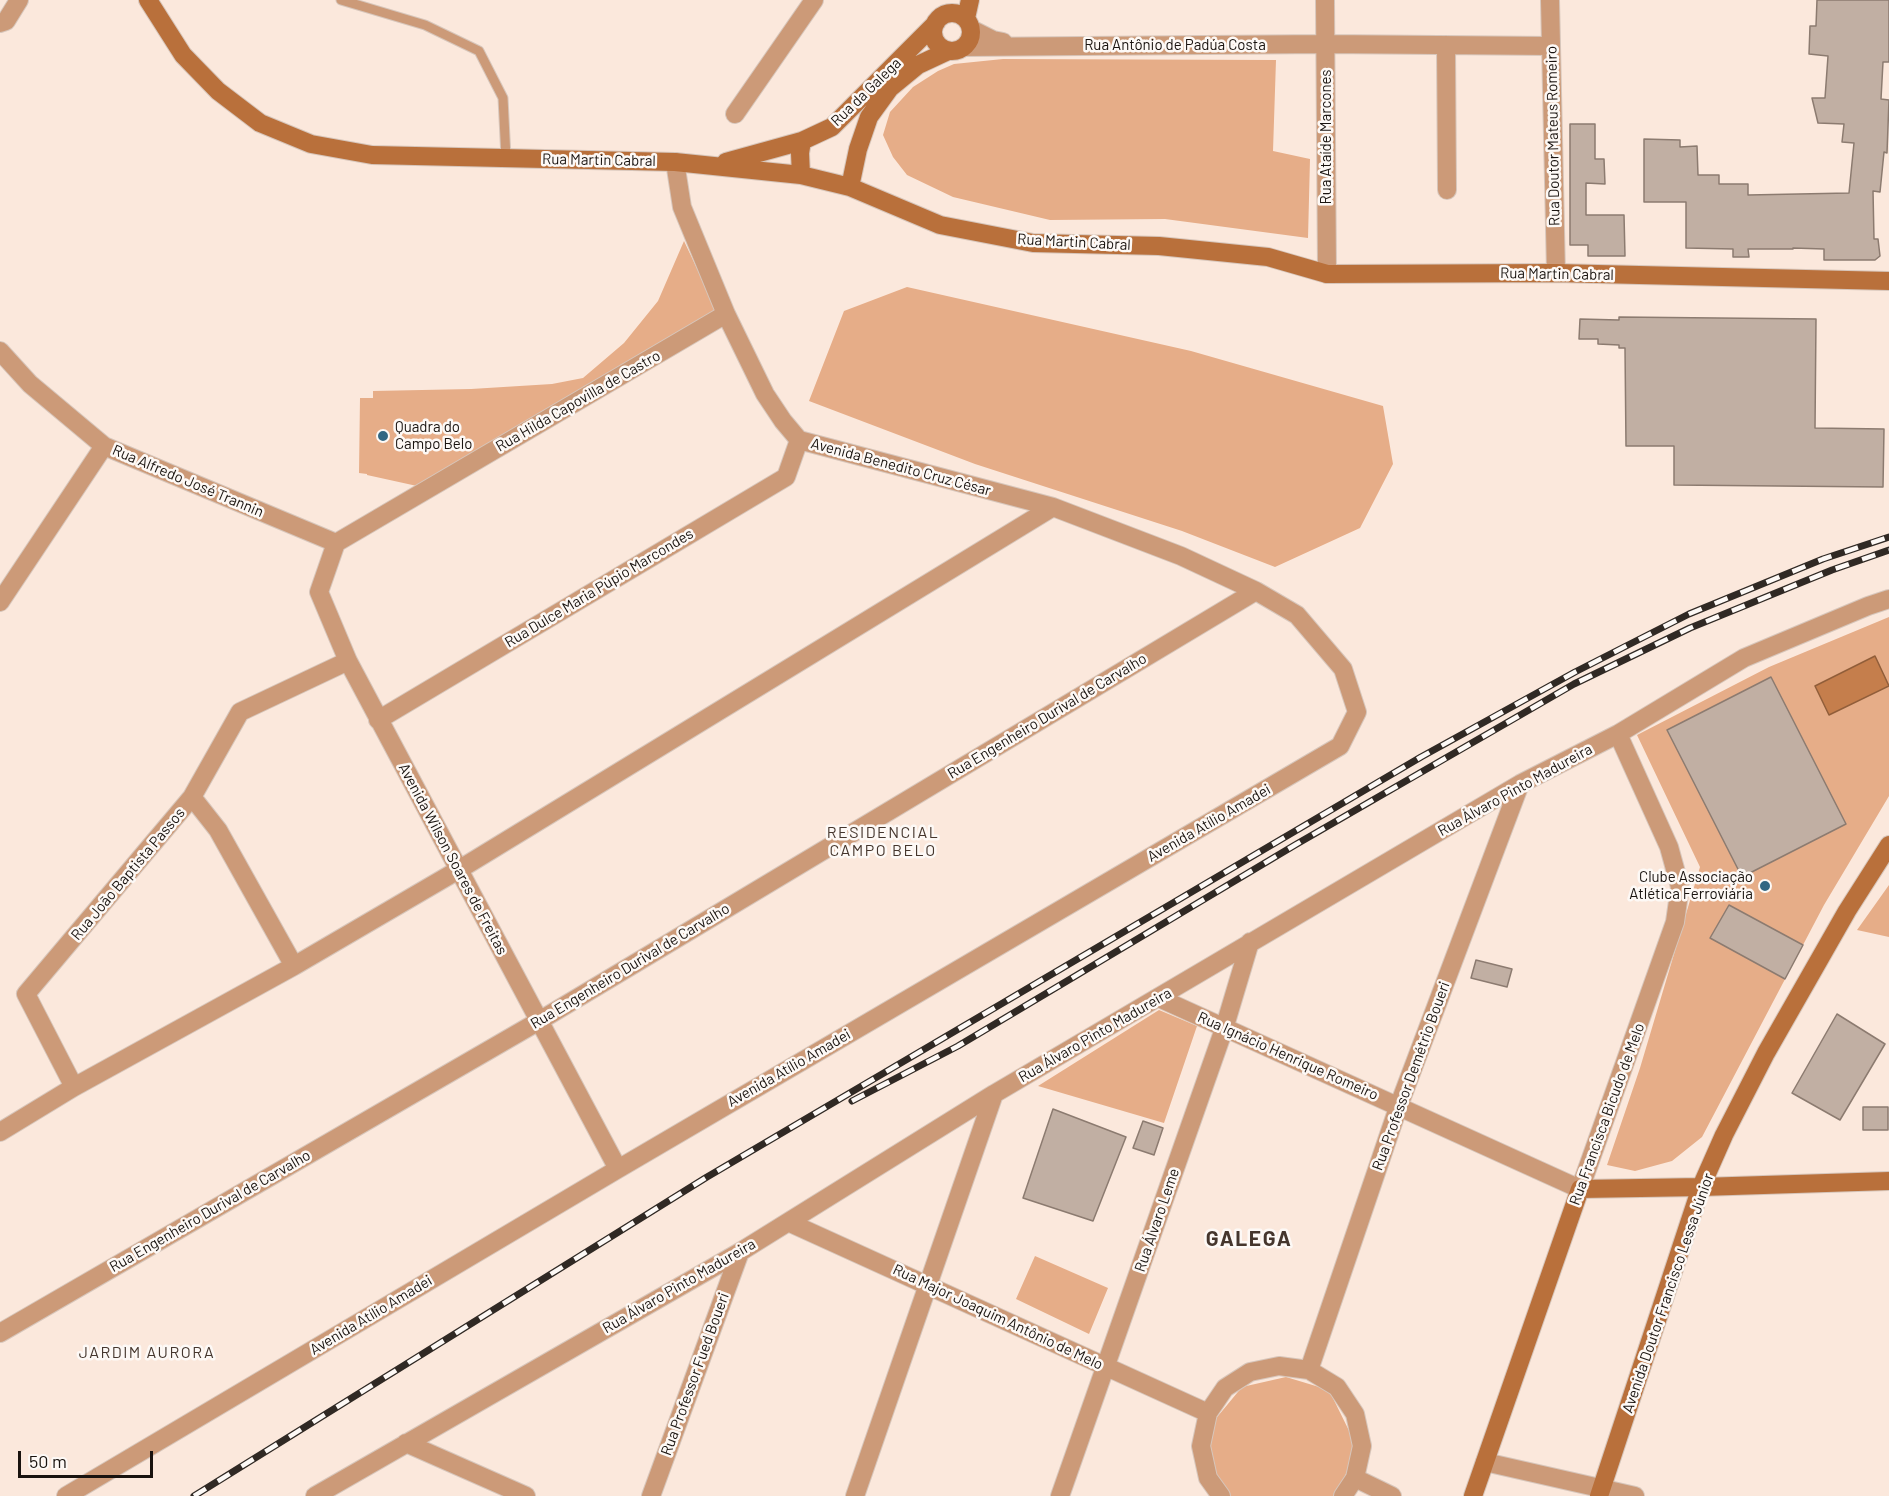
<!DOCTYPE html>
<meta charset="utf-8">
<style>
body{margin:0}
#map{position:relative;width:1889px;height:1496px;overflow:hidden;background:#fbe8dc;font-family:Barlow,sans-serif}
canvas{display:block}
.scale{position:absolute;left:18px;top:1451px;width:135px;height:27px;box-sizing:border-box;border:3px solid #19130f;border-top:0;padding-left:8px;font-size:18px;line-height:21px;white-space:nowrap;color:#19130f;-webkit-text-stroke:4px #fdf9f6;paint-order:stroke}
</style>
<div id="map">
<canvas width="1889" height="1496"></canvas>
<div class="scale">50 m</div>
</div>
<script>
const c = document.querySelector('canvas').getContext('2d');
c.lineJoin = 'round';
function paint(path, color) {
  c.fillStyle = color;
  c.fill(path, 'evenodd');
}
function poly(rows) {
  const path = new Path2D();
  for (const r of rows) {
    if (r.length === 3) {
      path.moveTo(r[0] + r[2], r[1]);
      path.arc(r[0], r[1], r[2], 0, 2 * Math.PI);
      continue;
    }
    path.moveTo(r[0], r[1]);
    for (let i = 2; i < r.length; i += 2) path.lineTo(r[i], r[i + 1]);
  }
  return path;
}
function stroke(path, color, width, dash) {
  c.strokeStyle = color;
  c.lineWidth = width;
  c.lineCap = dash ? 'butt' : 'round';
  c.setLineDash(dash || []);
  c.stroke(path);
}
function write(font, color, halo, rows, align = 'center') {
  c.font = font + ' Barlow,sans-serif';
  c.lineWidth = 5;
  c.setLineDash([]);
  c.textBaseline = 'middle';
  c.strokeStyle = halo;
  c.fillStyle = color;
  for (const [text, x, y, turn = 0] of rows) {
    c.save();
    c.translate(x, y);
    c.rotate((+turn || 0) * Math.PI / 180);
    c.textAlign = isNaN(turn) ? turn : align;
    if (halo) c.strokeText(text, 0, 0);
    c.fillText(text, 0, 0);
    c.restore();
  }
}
paint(poly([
 [1003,59,1276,60,1273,151,1310,159,1308,238,1165,219,1050,220,953,197,907,175,893,157,883,135,890,112,913,87,938,71,954,64],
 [684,241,717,311,417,486,367,475,367,474,359,473,360,398,373,398,373,391,471,389,552,384,583,378,624,343,658,301],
 [907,287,1191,351,1383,406,1393,464,1360,528,1275,567,1182,531,975,464,809,401,844,311],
 [1889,617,1889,796,1824,905,1702,1137,1672,1161,1635,1171,1607,1165,1640,1068,1700,867,1637,735,1769,667],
 [1889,885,1889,937,1857,930],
 [1159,1010,1197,1026,1164,1123,1038,1086],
 [1035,1256,1108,1288,1089,1334,1016,1299],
 [1286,1377,1329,1390,1357,1447,1338,1493,1333,1496,1227,1496,1209,1459,1213,1422,1242,1387]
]), '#e6ad88');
const water = poly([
 [1875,656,1889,686,1829,715,1815,686,1875,656]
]);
paint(water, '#c57e4c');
stroke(water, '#915e3a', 1.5);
const building = poly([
 [1817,0,1889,0,1889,62,1883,62,1881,99,1889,100,1887,153,1884,152,1880,192,1873,191,1874,239,1878,239,1880,256,1875,260,1824,260,1824,249,1793,248,1793,249,1748,249,1749,257,1733,257,1733,249,1686,248,1686,202,1644,202,1644,139,1680,140,1680,147,1697,146,1698,175,1719,175,1719,184,1748,184,1748,195,1849,193,1854,143,1842,142,1844,124,1818,123,1812,98,1825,98,1828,56,1809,54,1810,26,1816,26,1817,0],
 [1570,124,1595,124,1595,159,1604,159,1605,184,1586,183,1586,215,1624,215,1625,256,1588,256,1588,245,1570,245,1570,124],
 [1619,317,1816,319,1815,428,1884,429,1883,487,1674,485,1674,446,1626,446,1625,348,1619,348,1619,345,1598,344,1598,339,1579,339,1580,319,1619,320,1619,317],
 [1771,677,1846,824,1742,877,1667,730,1771,677],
 [1729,905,1803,945,1785,979,1710,938,1729,905],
 [1476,960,1512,969,1507,987,1471,978,1476,960],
 [1837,1014,1885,1044,1840,1120,1792,1093,1837,1014],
 [1863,1107,1888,1107,1888,1130,1863,1130,1863,1107],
 [1053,1109,1126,1137,1093,1221,1023,1198,1053,1109],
 [1143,1121,1163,1128,1154,1155,1133,1148,1143,1121]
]);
paint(building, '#c1afa3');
stroke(building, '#8c7b70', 1.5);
const lane = poly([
 [341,0,425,25,479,51,503,98,506,158]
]);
const street = poly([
 [1325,0,1327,274],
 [1550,0,1556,273],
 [0,23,6,21,19,0],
 [971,29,993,40,1003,42],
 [1446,45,1447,190],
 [964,47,1325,44,1551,46],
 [735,114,814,0],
 [0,351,30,384,104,446,336,543],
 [336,543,319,592,348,661,618,1169],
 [336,543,726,314],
 [0,602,104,446],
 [378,720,786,477,799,440],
 [192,797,240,712,348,661],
 [1159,998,1580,1189,1675,922,1680,887,1669,847,1618,734],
 [74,1087,26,994,192,797,218,830,294,966],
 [0,1132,74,1087,294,966,460,869,1053,507],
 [788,1222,1208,1413],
 [0,1333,539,1021,1256,591],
 [1309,1370,1399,1105,1520,784],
 [406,1443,526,1496],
 [1485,1462,1635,1496],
 [1355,1478,1392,1496],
 [66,1496,618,1169,1340,746,1357,712,1343,669,1297,615,1256,591,1181,556,1053,507,799,440,783,421,765,394,726,314,682,207,675,162],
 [315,1496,740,1252,994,1094,1520,784,1618,734,1744,658,1868,606,1889,599],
 [651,1496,740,1252],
 [855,1496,994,1094],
 [1060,1496,1224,1029,1250,942],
 [1221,1496,1208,1478,1201,1446,1208,1413,1225,1388,1250,1372,1279,1366,1309,1370,1337,1387,1355,1414,1362,1446,1355,1478,1343,1496]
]);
const secondary = poly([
 [148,0,183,55,218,91,260,123,311,144,372,155,675,162,801,175,850,187,940,225,1033,243,1159,246,1268,257,1327,274,1556,273,1889,281],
 [952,32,19],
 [966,18,970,0],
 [726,162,802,141,832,127,936,23],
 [801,175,800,153,802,141],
 [850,187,858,149,869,117,890,88,918,65,948,51],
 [1473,1496,1580,1189,1701,1187,1889,1181],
 [1599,1496,1701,1187,1724,1135,1766,1053,1847,911,1889,845]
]);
stroke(lane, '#d7c6bb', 11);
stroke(street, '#d7c6bb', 20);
stroke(secondary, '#d7c6bb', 20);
stroke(lane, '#cc9a78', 9);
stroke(street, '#cc9a78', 18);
stroke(secondary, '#b9703b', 18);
const rail = poly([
 [852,1101,958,1046,1295,845,1574,684,1690,628,1832,570,1889,550],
 [194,1496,707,1177,1421,757,1575,672,1689,614,1823,559,1889,537]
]);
stroke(rail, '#302924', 7);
stroke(rail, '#fdf9f6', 4.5, [14]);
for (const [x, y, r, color] of [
 [383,436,6,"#326783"],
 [1765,886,6,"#326783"]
]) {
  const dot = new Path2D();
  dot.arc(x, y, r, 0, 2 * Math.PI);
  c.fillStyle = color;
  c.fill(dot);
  stroke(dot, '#fdf9f6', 2);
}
write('15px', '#19130f', '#fdf9f6', [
 ["Rua Antônio de Padúa Costa",1175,45],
 ["Rua da Galega",866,92,-44],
 ["Rua Doutor Mateus Romeiro",1553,136,-91],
 ["Rua Ataíde Marcones",1326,137,-90],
 ["Rua Martin Cabral",599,160,1],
 ["Rua Martin Cabral",1074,242,3],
 ["Rua Martin Cabral",1557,274,1],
 ["Rua Hilda Capovilla de Castro",578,401,-30],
 ["Avenida Benedito Cruz César",901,467,15],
 ["Rua Alfredo José Trannin",188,481,23],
 ["Rua Dulce Maria Púpio Marcondes",599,588,-31],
 ["Rua Engenheiro Durival de Carvalho",1047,716,-31],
 ["Rua Álvaro Pinto Madureira",1515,790,-29],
 ["Avenida Atílio Amadei",1209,823,-30],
 ["Avenida Wilson Soares de Freitas",453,859,62],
 ["Rua João Baptista Passos",128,874,-50],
 ["Rua Engenheiro Durival de Carvalho",630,966,-31],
 ["Rua Álvaro Pinto Madureira",1095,1035,-30],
 ["Rua Ignácio Henrique Romeiro",1288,1056,24],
 ["Avenida Atílio Amadei",789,1068,-30],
 ["Rua Professor Demétrio Boueri",1411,1076,-70],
 ["Rua Francisca Bicudo de Melo",1607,1114,-70],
 ["Rua Engenheiro Durival de Carvalho",210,1211,-30],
 ["Rua Álvaro Leme",1157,1220,-71],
 ["Rua Álvaro Pinto Madureira",679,1286,-30],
 ["Avenida Doutor Francisco Lessa Júnior",1668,1293,-71],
 ["Avenida Atílio Amadei",371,1315,-31],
 ["Rua Major Joaquim Antônio de Melo",998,1317,25],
 ["Rua Professor Fued Boueri",695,1374,-70]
]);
write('15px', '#19130f', '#fdf9f6', [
 ["Quadra do",395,427],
 ["Campo Belo",395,444],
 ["Clube Associação",1753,877,"right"],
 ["Atlética Ferroviária",1753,894,"right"]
], 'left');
c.letterSpacing = '1.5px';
write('16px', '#45362d', '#fdf9f6', [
 ["RESIDENCIAL",883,833],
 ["CAMPO BELO",883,851],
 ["JARDIM AURORA",147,1353]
]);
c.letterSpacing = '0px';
c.letterSpacing = '1.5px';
write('bold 21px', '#45362d', '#fdf9f6', [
 ["GALEGA",1249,1239]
]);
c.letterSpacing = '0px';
</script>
